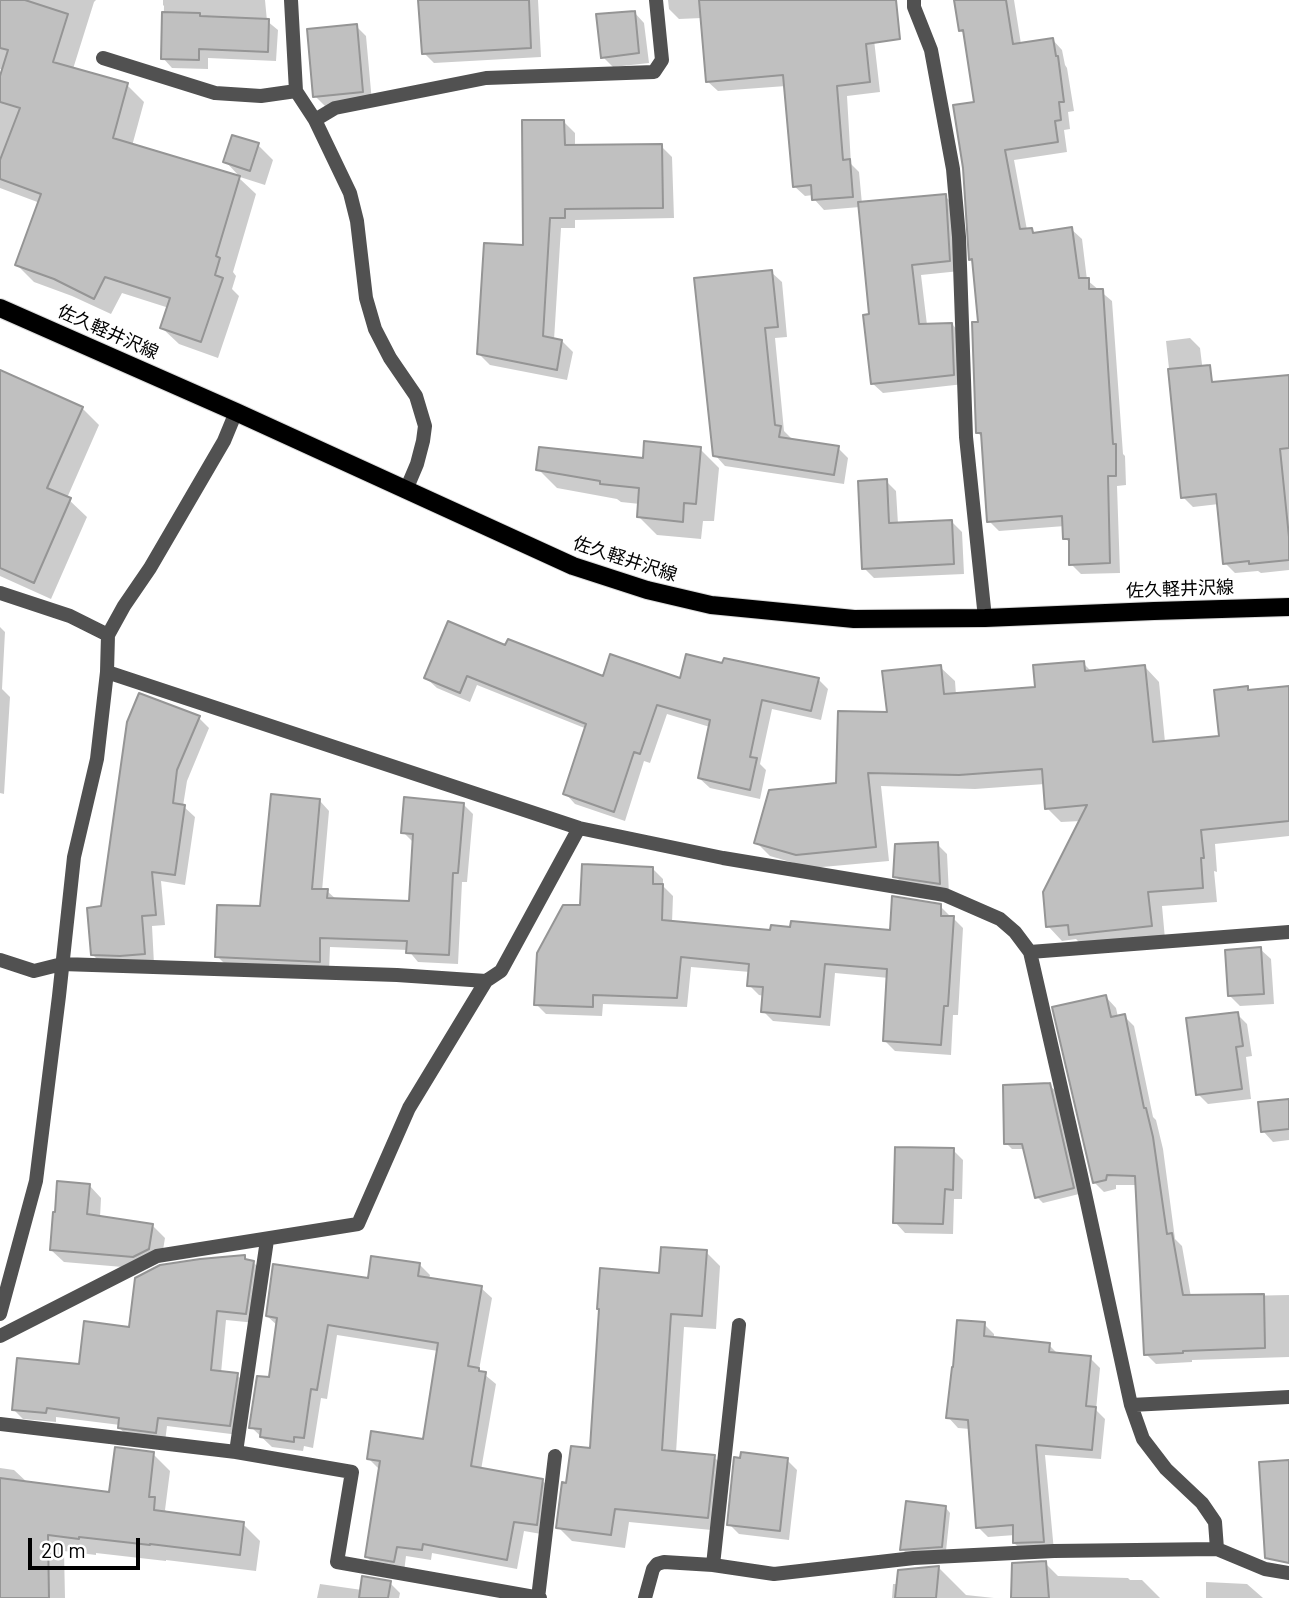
<!DOCTYPE html>
<meta charset="utf-8">
<style>
body{margin:0}
#map{position:relative;width:1289px;height:1598px;overflow:hidden;background:#fff;font-family:Barlow,sans-serif}
canvas{display:block}
.scale{position:absolute;left:28px;top:1538px;width:112px;height:32px;box-sizing:border-box;border:4px solid #000;border-top:0;padding-left:9px;font-size:21px;line-height:24px;white-space:nowrap;color:#000;-webkit-text-stroke:5px #fff;paint-order:stroke}
</style>
<div id="map">
<canvas width="1289" height="1598"></canvas>
<div class="scale">20 m</div>
</div>
<script>
const c = document.querySelector('canvas').getContext('2d');
c.lineJoin = 'round';
function paint(path, color) {
  c.fillStyle = color;
  c.fill(path, 'evenodd');
}
function poly(rows) {
  const path = new Path2D();
  for (const r of rows) {
    path.moveTo(r[0], r[1]);
    for (let i = 2; i < r.length; i += 2) path.lineTo(r[i], r[i + 1]);
  }
  return path;
}
function stroke(path, color, width, dash) {
  c.strokeStyle = color;
  c.lineWidth = width;
  c.lineCap = dash ? 'butt' : 'round';
  c.setLineDash(dash || []);
  c.stroke(path);
}
function write(font, color, halo, rows, align = 'center') {
  c.font = font + ' Barlow,"Noto Sans JP",sans-serif';
  c.lineWidth = 7;
  c.setLineDash([]);
  c.textBaseline = 'middle';
  c.strokeStyle = halo;
  c.fillStyle = color;
  for (const [text, x, y, turn = 0] of rows) {
    c.save();
    c.translate(x, y);
    c.rotate((+turn || 0) * Math.PI / 180);
    c.textAlign = isNaN(turn) ? turn : align;
    if (halo) c.strokeText(text, 0, 0);
    c.fillText(text, 0, 0);
    c.restore();
  }
}
paint(poly([
 [0,0,96,0,94,2,73,69,127,85,144,102,132,146,239,178,256,194,233,272,236,276,232,289,239,296,218,358,179,344,162,328,169,308,122,293,111,314,72,296,34,282,17,265,40,203,0,188,0,82,4,70,0,69],
 [163,0,265,0,267,21,278,30,276,61,208,58,208,69,172,68,163,58,164,6,163,5],
 [420,0,538,0,541,57,434,63,424,53],
 [668,0,848,0,873,31,880,92,847,96,851,164,859,172,862,204,945,196,955,206,960,271,921,275,927,325,952,324,962,335,964,384,883,393,872,383,871,315,860,207,824,210,814,199,813,195,805,196,794,186,786,86,718,91,707,81,702,18,679,19,669,9],
 [956,0,1014,0,1021,44,1052,39,1062,50,1065,65,1067,68,1074,111,1068,112,1070,129,1064,130,1067,152,1014,160,1027,230,1032,230,1036,235,1071,229,1082,239,1087,280,1112,301,1123,454,1125,456,1126,485,1117,486,1120,573,1081,574,1071,564,1071,544,1065,538,1065,526,999,531,989,521,983,438,977,432,980,324,974,262,971,259,976,103,965,34,961,30],
 [634,12,644,23,649,63,613,67,603,57],
 [356,26,366,36,372,102,325,106,315,96],
 [564,122,575,133,575,147,661,146,672,157,674,218,575,220,575,228,561,228,554,340,562,341,573,352,567,380,490,365,479,354,525,247],
 [258,145,273,160,265,185,240,177,225,161],
 [771,272,782,282,787,337,775,338,784,431,791,438,790,440,838,448,848,458,844,484,725,466,715,455],
 [1190,338,1200,348,1210,430,1289,422,1289,570,1261,573,1258,571,1235,573,1225,563,1219,504,1193,507,1183,497,1166,341],
 [0,372,82,408,99,425,67,498,87,517,51,599,0,576],
 [700,449,719,468,714,521,703,521,701,539,657,535,638,516,640,504,621,502,617,499,557,488,538,469,644,460],
 [886,481,896,491,898,524,952,522,962,532,964,574,874,578,864,568],
 [0,627,5,632,2,689,10,697,4,794,0,793],
 [506,648,604,679,681,681,724,665,818,679,828,689,821,720,772,709,760,764,766,770,760,799,710,788,699,778,710,727,667,714,650,763,644,761,625,821,575,804,565,793,587,729,477,685,470,702,437,688,426,678],
 [1083,663,1092,672,1145,667,1159,682,1165,742,1221,737,1247,688,1251,692,1289,687,1289,836,1215,844,1217,872,1214,871,1217,902,1162,906,1165,939,1085,948,1076,939,1062,941,1048,926,1081,821,1061,822,1047,808,1045,784,975,789,881,786,889,861,811,868,770,856,756,842,838,784,889,714,940,667,955,681,956,695,1037,689],
 [199,718,209,728,187,781,183,806,195,817,185,885,161,881,165,925,152,926,154,964,103,965,93,955,103,908],
 [320,801,329,811,322,891,327,891,337,900,411,903,414,843,403,832,463,804,473,814,467,882,462,882,458,964,418,962,408,950,330,947,329,971,227,966,217,956,262,908],
 [937,844,947,854,949,894,905,886,895,876],
 [653,869,663,879,663,886,673,896,672,923,772,932,891,932,940,906,950,916,950,918,953,918,963,928,958,1015,953,1015,951,1055,895,1051,885,1041,889,978,835,973,830,1026,773,1021,763,1011,764,996,759,995,749,985,750,972,691,967,687,1007,603,1004,602,1016,546,1014,536,1004,582,907],
 [1260,949,1271,959,1274,1004,1240,1006,1230,996],
 [1106,997,1116,1008,1118,1017,1124,1016,1134,1026,1153,1117,1156,1120,1163,1149,1175,1239,1182,1246,1191,1297,1289,1295,1289,1357,1192,1360,1192,1362,1156,1364,1146,1354,1137,1185,1116,1185,1116,1189,1104,1192,1094,1182],
 [1237,1014,1247,1024,1252,1056,1246,1057,1251,1099,1208,1104,1198,1094],
 [1049,1085,1056,1091,1079,1194,1043,1203,1037,1197,1025,1149,1012,1149,1006,1143],
 [1289,1101,1289,1140,1273,1142,1263,1131],
 [953,1150,963,1160,962,1199,954,1199,953,1234,905,1233,895,1222],
 [89,1185,101,1198,100,1218,152,1225,165,1238,161,1262,146,1269,64,1262,51,1250],
 [706,1252,720,1266,716,1329,684,1327,676,1453,714,1457,728,1471,722,1531,629,1522,625,1548,572,1541,558,1527,568,1485,591,1450,661,1275],
 [244,1257,249,1261,253,1262,263,1272,256,1323,226,1320,221,1373,237,1375,247,1385,239,1435,167,1426,165,1442,129,1437,119,1428,120,1425,56,1417,56,1422,23,1419,13,1409,80,1366,131,1329],
 [420,1265,430,1275,429,1279,481,1288,492,1298,479,1370,496,1384,481,1470,542,1480,552,1491,547,1535,524,1531,517,1569,432,1553,431,1560,406,1556,404,1572,377,1567,367,1557,379,1469,369,1459,424,1441,438,1351,337,1335,327,1399,321,1398,313,1448,304,1446,303,1451,272,1447,251,1427,270,1379,278,1326,267,1316,369,1280],
 [984,1324,994,1334,994,1339,1049,1345,1059,1355,1090,1358,1100,1368,1096,1410,1105,1419,1101,1459,1045,1455,1054,1551,1025,1553,1014,1543,1015,1535,988,1537,978,1527,970,1429,958,1428,948,1417],
 [153,1454,170,1471,165,1510,169,1514,243,1524,260,1541,256,1571,166,1560,166,1561,96,1553,96,1555,64,1551,65,1598,0,1598,0,1468,14,1470,28,1483,111,1494],
 [787,1460,797,1470,789,1540,739,1534,729,1524],
 [946,1508,950,1513,946,1551,907,1554,902,1549],
 [1045,1563,1058,1576,1128,1578,1130,1580,1142,1580,1160,1598,1013,1598],
 [939,1568,966,1595,994,1598,892,1598,893,1584,898,1584],
 [1206,1582,1247,1584,1263,1598,1206,1598],
 [390,1583,400,1593,399,1598,317,1598,320,1584,362,1590]
]), '#0003');
const building = poly([
 [0,0,25,0,68,14,53,62,128,83,113,138,240,176,216,256,220,258,215,275,223,278,201,342,160,328,170,298,105,277,94,299,54,279,15,265,41,194,0,179,0,160,20,108,0,102,0,76,8,50,0,48,0,0],
 [418,0,529,0,531,48,422,54,418,0],
 [699,0,896,0,900,39,866,44,870,82,837,86,843,160,850,159,853,197,812,200,811,185,793,187,783,75,706,82,699,0],
 [954,0,1006,0,1013,44,1053,38,1056,56,1058,56,1064,102,1059,102,1061,120,1055,121,1058,142,1005,150,1020,229,1032,228,1033,233,1072,227,1079,278,1089,278,1089,289,1103,289,1113,444,1116,444,1116,476,1108,476,1110,563,1069,565,1069,539,1063,539,1062,516,987,522,981,433,976,433,972,322,978,322,972,259,969,260,963,168,953,105,974,102,963,30,959,31,954,0],
 [635,11,639,53,601,58,596,14,635,11],
 [162,12,200,13,200,16,269,19,268,52,199,49,199,60,161,59,162,12],
 [357,24,363,92,313,97,307,29,357,24],
 [522,120,564,120,565,145,662,144,663,208,565,209,565,218,550,218,543,336,562,340,557,370,477,354,484,243,523,245,522,120],
 [232,135,259,143,250,171,223,162,232,135],
 [946,194,950,261,912,265,919,324,952,323,954,375,871,384,863,315,869,314,858,202,946,194],
 [772,270,778,327,765,328,775,425,781,426,779,437,839,446,834,475,713,456,694,278,772,270],
 [1210,365,1212,382,1289,375,1289,448,1280,449,1289,537,1289,560,1249,564,1249,561,1223,564,1216,494,1181,498,1168,369,1210,365],
 [0,370,83,407,47,488,71,498,34,583,0,568,0,370],
 [644,441,701,447,696,504,684,503,683,522,637,517,639,488,600,484,600,481,536,470,539,447,643,458,644,441],
 [887,479,889,523,952,520,954,564,862,569,858,481,887,479],
 [448,621,505,645,508,639,603,676,610,654,680,678,686,654,722,663,724,658,819,678,811,711,762,700,750,757,757,758,750,790,698,778,710,720,657,705,640,754,634,752,614,812,563,794,586,724,467,676,460,693,424,678,448,621],
 [1084,661,1085,671,1145,665,1153,742,1219,736,1214,690,1248,686,1248,690,1289,686,1289,821,1201,830,1204,858,1201,858,1203,888,1148,892,1152,926,1069,935,1068,925,1046,927,1043,892,1087,805,1045,809,1042,769,959,775,868,773,876,847,796,855,754,843,769,790,836,783,838,711,887,712,882,671,941,665,944,694,1035,687,1033,665,1084,661],
 [139,693,200,716,177,770,173,803,185,805,175,875,152,872,156,915,142,916,145,954,120,956,91,955,87,908,101,906,127,722,139,693],
 [271,794,320,799,312,889,328,889,327,898,409,901,413,834,401,833,404,797,464,803,458,873,453,873,449,955,406,953,407,941,320,938,320,962,215,957,217,905,260,906,271,794],
 [938,842,940,884,893,877,895,844,938,842],
 [582,864,653,867,653,884,663,884,662,920,770,930,771,925,790,927,791,921,890,930,892,896,941,904,941,916,954,916,948,1006,944,1006,941,1045,883,1041,887,969,825,964,820,1017,761,1012,763,987,747,986,749,964,681,957,677,998,593,995,593,1007,534,1005,537,953,563,905,580,905,582,864],
 [1261,947,1264,994,1228,996,1225,950,1261,947],
 [1106,995,1111,1017,1125,1014,1144,1108,1146,1108,1153,1137,1167,1234,1172,1233,1183,1295,1264,1294,1265,1348,1183,1351,1183,1353,1144,1355,1135,1176,1107,1175,1106,1180,1093,1183,1052,1007,1106,995],
 [1238,1012,1243,1046,1236,1047,1242,1089,1196,1095,1186,1018,1238,1012],
 [1050,1083,1074,1188,1035,1198,1022,1144,1004,1144,1003,1085,1050,1083],
 [1289,1099,1289,1129,1261,1132,1258,1102,1289,1099],
 [895,1147,954,1148,953,1190,945,1189,943,1224,893,1223,895,1147],
 [57,1181,90,1184,87,1214,153,1224,149,1249,133,1257,50,1250,53,1212,55,1212,57,1181],
 [661,1247,707,1250,702,1316,671,1314,662,1450,715,1455,708,1518,615,1509,611,1535,556,1528,562,1482,566,1483,571,1446,590,1448,599,1309,597,1309,600,1268,659,1273,661,1247],
 [245,1255,245,1259,254,1261,246,1314,217,1311,211,1370,238,1373,230,1426,158,1418,156,1433,118,1428,119,1418,47,1408,46,1413,12,1410,17,1358,79,1364,84,1321,129,1327,135,1278,160,1265,200,1259,245,1255],
 [371,1256,420,1263,418,1276,482,1286,468,1366,479,1368,479,1371,486,1372,471,1466,543,1479,537,1525,514,1522,507,1560,423,1544,422,1550,397,1547,394,1562,365,1557,380,1461,367,1459,371,1431,423,1439,438,1343,328,1325,317,1390,311,1389,304,1438,294,1437,294,1442,260,1437,261,1429,249,1428,257,1376,269,1377,277,1318,266,1316,273,1264,368,1278,371,1256],
 [957,1320,985,1322,984,1336,1050,1343,1049,1352,1091,1356,1086,1406,1096,1407,1092,1450,1036,1445,1044,1542,1013,1543,1013,1525,976,1528,968,1420,946,1418,952,1367,953,1367,957,1320],
 [115,1447,154,1452,149,1497,155,1497,154,1510,244,1522,240,1555,150,1544,150,1545,79,1537,79,1539,48,1535,49,1598,0,1598,0,1478,109,1492,115,1447],
 [741,1452,788,1458,780,1531,727,1525,734,1457,740,1458,741,1452],
 [1289,1460,1289,1563,1265,1558,1259,1462,1289,1460],
 [906,1501,946,1506,942,1547,900,1550,906,1501],
 [1046,1561,1049,1598,1011,1598,1012,1563,1046,1561],
 [939,1566,936,1598,895,1598,898,1570,939,1566],
 [362,1576,391,1581,388,1598,359,1598,362,1576]
]);
paint(building, '#c0c0c0');
stroke(building, '#959595', 2);
const primary = poly([
 [0,308,236,412,573,566,647,590,711,605,854,619,985,618,1154,611,1289,607]
]);
stroke(primary, '#dbdbdb', 20);
stroke(poly([
 [291,0,296,91],
 [914,0,914,7,931,50,953,169,959,237,966,437,985,618],
 [103,58,215,93,261,96,296,91,315,120,350,193,357,221,366,298,375,329,390,358,416,396,425,426,423,441,417,464,406,490],
 [315,120,335,108,486,78,654,72,662,60,656,0],
 [0,593,70,616,108,635],
 [107,672,579,828,723,858,945,895,1000,919,1015,932,1030,952,1081,1175,1131,1405,1143,1439,1166,1469,1202,1503,1215,1522,1217,1549],
 [1030,952,1289,932],
 [0,960,34,971,62,964,397,975,486,981,501,971,579,828],
 [0,1314,36,1181,59,996,74,857,97,759,107,672,108,635,124,606,150,568,224,441,236,412],
 [0,1336,157,1256,358,1224,409,1108,486,981],
 [1131,1405,1289,1397],
 [0,1424,236,1452,352,1472,337,1562,540,1598],
 [236,1452,267,1240],
 [713,1565,739,1325],
 [538,1598,555,1456],
 [645,1598,653,1569,657,1564,664,1562,713,1565,774,1574,914,1558,1054,1551,1217,1549,1265,1569,1289,1573]
]), '#515151', 14);
stroke(primary, '#000', 18);
write('18px', '#000', '#fff', [
 ["佐久軽井沢線",108,332,24],
 ["佐久軽井沢線",625,559,18],
 ["佐久軽井沢線",1180,589,-2]
]);
</script>
